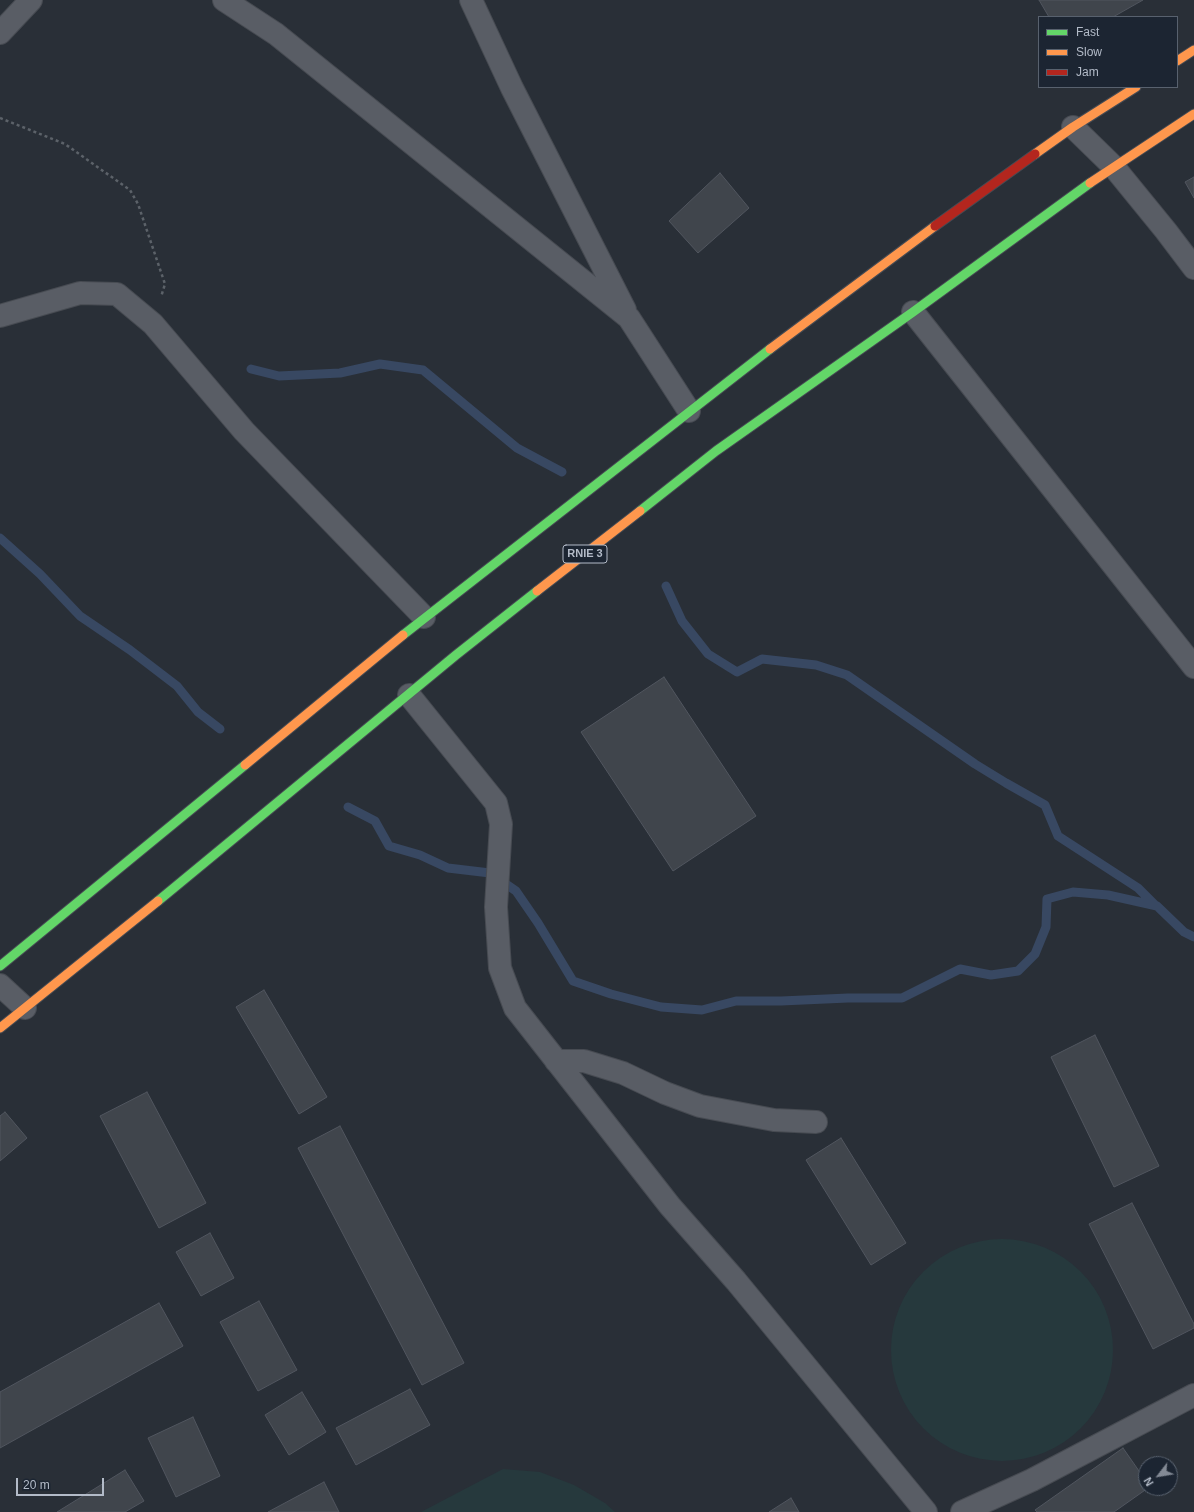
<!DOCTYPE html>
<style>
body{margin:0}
#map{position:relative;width:1194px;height:1512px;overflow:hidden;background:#292f37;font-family:Arial,sans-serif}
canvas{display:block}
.legend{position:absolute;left:1038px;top:16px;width:140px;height:72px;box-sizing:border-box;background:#1c2532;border:1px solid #58616e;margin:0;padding:5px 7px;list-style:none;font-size:12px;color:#b3bbc8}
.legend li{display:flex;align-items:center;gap:8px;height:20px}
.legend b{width:20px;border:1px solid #58616e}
.north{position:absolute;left:1138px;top:1456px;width:40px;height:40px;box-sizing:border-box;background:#1c2532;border:1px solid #58616e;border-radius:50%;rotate:239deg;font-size:11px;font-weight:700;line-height:16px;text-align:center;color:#b3bbc8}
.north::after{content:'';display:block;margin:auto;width:14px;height:18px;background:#838a95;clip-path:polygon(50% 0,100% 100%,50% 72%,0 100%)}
.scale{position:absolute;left:16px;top:1478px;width:88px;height:18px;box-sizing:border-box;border:2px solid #b3bbc8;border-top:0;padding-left:5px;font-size:12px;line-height:14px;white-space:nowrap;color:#b3bbc8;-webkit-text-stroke:3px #1c2532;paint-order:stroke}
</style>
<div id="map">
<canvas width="1194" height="1512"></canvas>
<ul class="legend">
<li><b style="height:5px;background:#63d668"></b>Fast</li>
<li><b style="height:5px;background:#ff974d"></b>Slow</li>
<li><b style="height:5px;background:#b3261e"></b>Jam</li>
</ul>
<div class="north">N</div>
<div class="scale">20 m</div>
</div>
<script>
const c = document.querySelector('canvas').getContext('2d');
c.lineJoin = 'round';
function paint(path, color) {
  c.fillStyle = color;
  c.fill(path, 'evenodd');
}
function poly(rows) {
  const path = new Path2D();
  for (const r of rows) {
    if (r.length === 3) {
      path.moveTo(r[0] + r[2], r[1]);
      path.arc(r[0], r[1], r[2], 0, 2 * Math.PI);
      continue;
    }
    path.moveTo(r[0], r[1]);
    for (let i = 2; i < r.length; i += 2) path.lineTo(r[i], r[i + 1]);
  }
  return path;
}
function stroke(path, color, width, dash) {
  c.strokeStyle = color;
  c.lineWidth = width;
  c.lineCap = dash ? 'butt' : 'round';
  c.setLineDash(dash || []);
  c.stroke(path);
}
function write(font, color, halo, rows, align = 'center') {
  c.font = font + ' Arial,sans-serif';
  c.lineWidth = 3;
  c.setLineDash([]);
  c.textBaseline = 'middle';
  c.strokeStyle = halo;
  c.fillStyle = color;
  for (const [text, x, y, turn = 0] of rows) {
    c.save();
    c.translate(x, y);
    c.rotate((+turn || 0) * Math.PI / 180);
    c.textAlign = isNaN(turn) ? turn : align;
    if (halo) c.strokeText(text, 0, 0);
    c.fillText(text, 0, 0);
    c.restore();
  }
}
paint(poly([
 [1002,1350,111],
 [503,1469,540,1472,574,1485,605,1503,615,1512,421,1512]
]), '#26393d');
stroke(poly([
 [251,369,279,376,340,373,380,364,423,370,517,448,562,472],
 [0,538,40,574,80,616,130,650,177,686,198,712,220,729],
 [666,586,682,621,708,654,737,672,762,659,816,665,847,675,975,764,1006,783,1045,805,1058,836,1138,888,1155,905],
 [348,807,375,821,389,846,420,855,448,868,490,873,516,891,538,923,573,981,611,994,661,1007,702,1010,736,1001,781,1001,848,998,902,998,960,969,991,975,1018,971,1035,954,1046,927,1047,899,1073,892,1108,895,1157,906,1184,932,1194,937]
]), '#384862', 9);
const building = poly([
 [1039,0,1143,0,1113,17,1049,17,1039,0],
 [720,173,749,208,698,253,669,221,720,173],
 [1194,177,1194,198,1185,182,1194,177],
 [664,677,756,816,673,871,581,732,664,677],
 [264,990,327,1097,299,1114,236,1007,264,990],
 [1095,1035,1159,1166,1114,1187,1051,1057,1095,1035],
 [147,1092,206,1203,159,1228,100,1116,147,1092],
 [5,1112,27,1138,0,1161,0,1116,5,1112],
 [340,1126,464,1363,422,1385,298,1148,340,1126],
 [841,1138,906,1243,871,1265,806,1160,841,1138],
 [1132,1203,1194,1324,1194,1328,1153,1349,1089,1224,1132,1203],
 [210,1233,234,1278,201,1296,176,1252,210,1233],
 [259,1301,297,1370,258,1391,220,1322,259,1301],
 [159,1303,183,1346,0,1448,0,1392,159,1303],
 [410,1389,430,1425,356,1465,336,1428,410,1389],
 [302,1392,326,1432,289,1455,265,1415,302,1392],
 [193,1417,220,1476,176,1497,148,1438,193,1417],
 [1123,1448,1146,1481,1146,1488,1148,1488,1114,1512,1037,1512,1035,1510,1123,1448],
 [125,1470,144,1501,125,1512,57,1512,125,1470],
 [324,1482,339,1512,268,1512,324,1482],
 [791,1498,799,1512,769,1512,791,1498]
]);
paint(building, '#40454c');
stroke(building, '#51565f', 1);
const street = poly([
 [224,0,276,34,629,318,689,411],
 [471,0,512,88,625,310],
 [0,33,31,0],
 [1073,127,1113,166,1166,231,1194,268],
 [913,312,1194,667],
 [0,316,80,293,117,294,153,324,244,431,424,617],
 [409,695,496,803,501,824,496,907,500,968,515,1008,670,1206,736,1281,926,1512],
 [0,985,25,1008],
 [556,1061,584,1061,623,1073,665,1093,700,1106,774,1120,816,1122],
 [962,1512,1032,1480,1194,1395]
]);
const fast = poly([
 [640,511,716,451,913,312,1090,183],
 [403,635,770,349],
 [158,901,456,655,537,591],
 [0,966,245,765]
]);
const slow = poly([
 [1177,61,1194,50],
 [1035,154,1073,127,1136,87],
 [1090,183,1194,114],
 [770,349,935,226],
 [537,591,640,511],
 [245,765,403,635],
 [0,1028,158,901]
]);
const jam = poly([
 [935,226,1035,154]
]);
stroke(street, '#474b52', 24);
stroke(fast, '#464b53', 11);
stroke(slow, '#464b53', 11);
stroke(jam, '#464b53', 11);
stroke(poly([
 [0,118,65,144,130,190,138,204,165,284,161,297]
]), '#5c6269', 2.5, [3, 3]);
stroke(street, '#595d65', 22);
stroke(fast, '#63d668', 9);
stroke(slow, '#ff974d', 9);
stroke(jam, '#b3261e', 9);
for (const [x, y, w] of [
 [585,554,44]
]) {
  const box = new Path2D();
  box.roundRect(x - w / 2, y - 9, w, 18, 3);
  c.fillStyle = '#1c2532';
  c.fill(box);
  stroke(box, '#b3bbc8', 1);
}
write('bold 11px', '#b3bbc8', null, [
 ["RNIE 3",585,554]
]);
</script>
